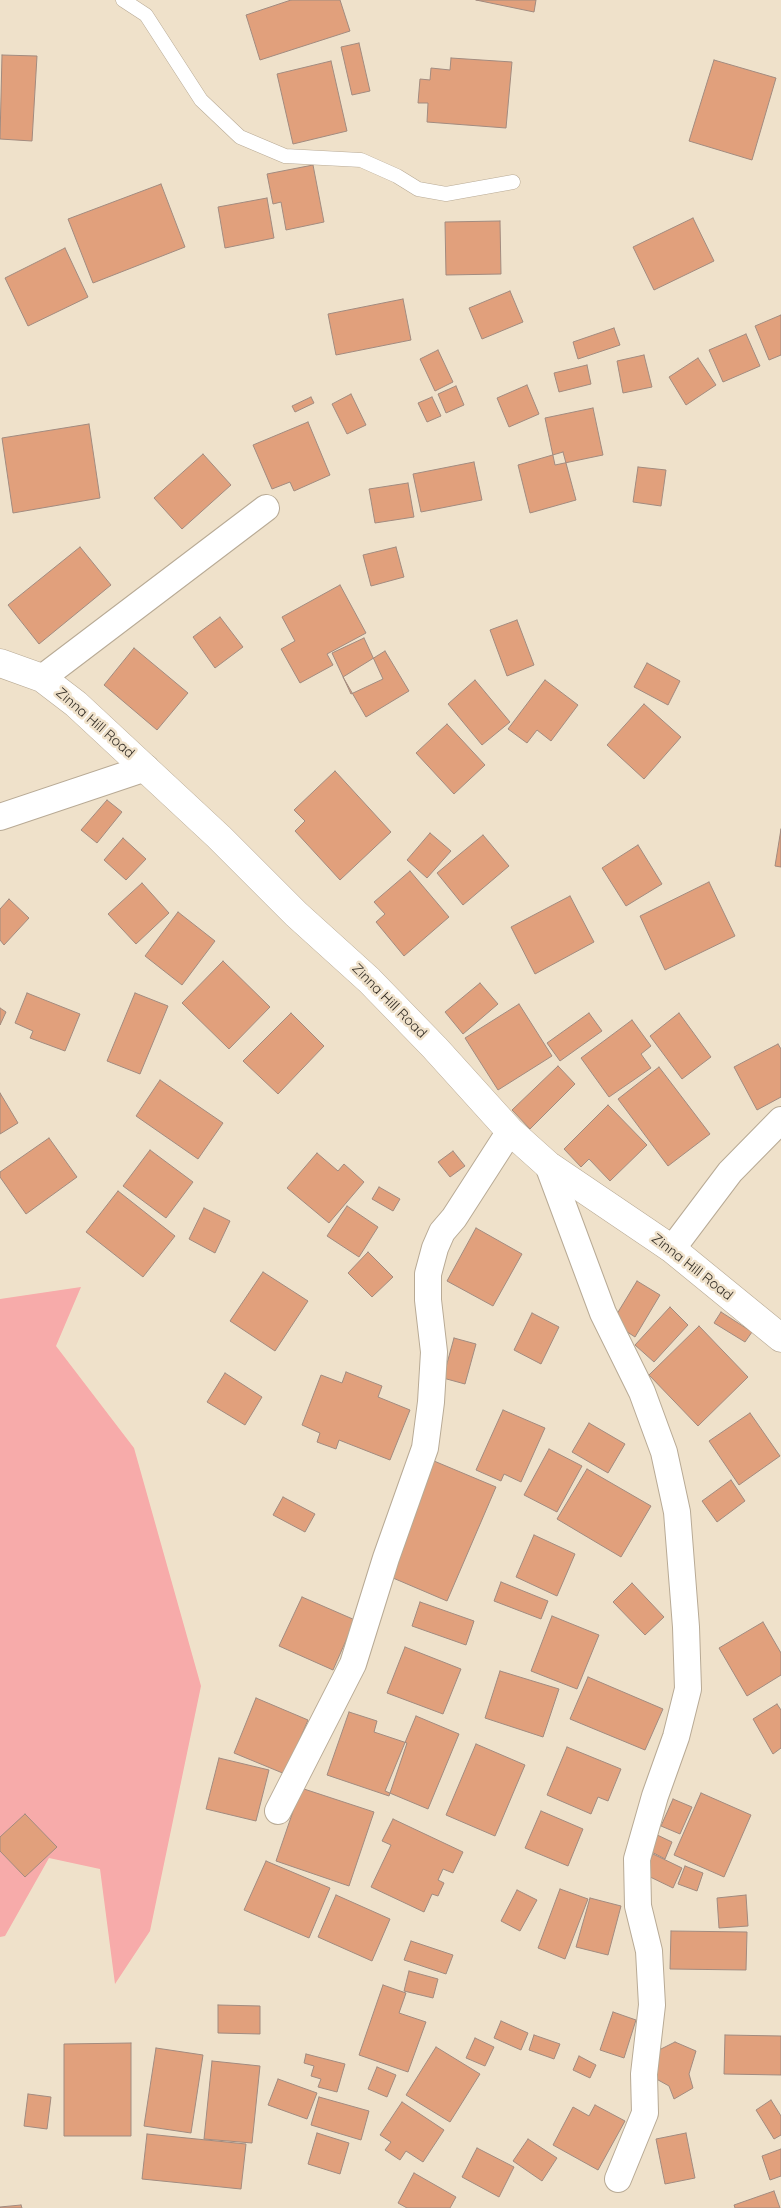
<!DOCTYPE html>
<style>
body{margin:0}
canvas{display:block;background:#efe1ca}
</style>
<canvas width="781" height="2208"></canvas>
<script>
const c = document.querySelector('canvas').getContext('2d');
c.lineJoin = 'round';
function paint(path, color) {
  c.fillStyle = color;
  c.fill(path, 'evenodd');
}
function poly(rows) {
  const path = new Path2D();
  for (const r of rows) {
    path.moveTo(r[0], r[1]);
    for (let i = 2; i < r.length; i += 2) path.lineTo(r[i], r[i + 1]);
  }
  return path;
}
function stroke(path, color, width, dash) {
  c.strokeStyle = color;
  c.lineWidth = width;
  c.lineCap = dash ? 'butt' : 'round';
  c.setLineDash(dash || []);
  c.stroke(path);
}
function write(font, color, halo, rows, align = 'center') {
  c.font = font + ' Quicksand,sans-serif';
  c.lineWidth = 5;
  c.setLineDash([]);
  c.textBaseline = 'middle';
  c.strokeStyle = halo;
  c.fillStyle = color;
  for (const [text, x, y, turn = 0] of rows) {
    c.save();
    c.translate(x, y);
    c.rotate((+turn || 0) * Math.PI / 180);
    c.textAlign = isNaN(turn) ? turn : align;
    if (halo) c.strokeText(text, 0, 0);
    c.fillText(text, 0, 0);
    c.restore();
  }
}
paint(poly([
 [81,1287,56,1346,134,1448,201,1686,150,1931,115,1984,100,1869,49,1858,5,1936,0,1937,0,1299]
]), '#f7abaa');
const building = poly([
 [291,0,340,0,350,31,260,60,246,15,291,0],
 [476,0,536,0,534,12,476,0],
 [359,43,370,91,352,95,341,47,359,43],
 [2,55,37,56,32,141,0,139,2,55],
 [451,58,512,62,506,128,427,122,428,103,418,103,420,79,430,80,431,68,450,70,451,58],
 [714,60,776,78,752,160,689,141,714,60],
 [331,61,347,131,293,144,277,74,331,61],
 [313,165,324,222,286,230,281,202,273,204,267,174,313,165],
 [161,184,185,247,93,283,68,219,161,184],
 [267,198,274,238,225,248,218,207,267,198],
 [693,218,714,261,654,290,633,247,693,218],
 [500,221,501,274,446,275,445,222,500,221],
 [65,248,88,297,28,326,5,278,65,248],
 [510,291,523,322,482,339,469,308,510,291],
 [403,299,411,340,336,355,328,314,403,299],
 [781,315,781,355,769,360,755,326,781,315],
 [614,328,620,345,578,359,573,342,614,328],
 [746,334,760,366,723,382,709,350,746,334],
 [438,350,453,382,435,391,420,359,438,350],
 [644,355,652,387,623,393,617,361,644,355],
 [698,358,716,385,686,405,669,377,698,358],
 [587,365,591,384,559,392,554,373,587,365],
 [527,385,539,414,509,427,497,398,527,385],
 [456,386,464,405,446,413,438,394,456,386],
 [351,394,366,425,347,434,332,404,351,394],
 [311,397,314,403,295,412,292,406,311,397],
 [432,397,441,416,427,422,418,403,432,397],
 [593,408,603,455,555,465,545,418,593,408],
 [308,422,330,475,294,491,290,482,272,489,253,445,308,422],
 [89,424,100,498,13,513,2,438,89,424],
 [563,452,576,500,530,513,518,465,563,452],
 [203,454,231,485,182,529,154,498,203,454],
 [474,462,482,500,421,512,413,474,474,462],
 [638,467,666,470,661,506,633,502,638,467],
 [408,483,414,517,375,523,369,489,408,483],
 [80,547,111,585,39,644,8,605,80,547],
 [396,547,404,577,371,586,363,555,396,547],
 [340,585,366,633,327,654,333,665,300,683,281,649,295,641,282,617,340,585],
 [220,617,243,647,215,668,193,637,220,617],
 [517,620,534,665,507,676,490,630,517,620],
 [364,638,383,679,351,694,332,653,364,638],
 [134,648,188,693,157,730,104,685,134,648],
 [385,651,409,691,366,717,343,677,385,651],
 [647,663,680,681,668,705,634,687,647,663],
 [475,680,510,722,482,745,448,704,475,680],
 [545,680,578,705,551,741,537,730,527,743,508,729,545,680],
 [644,704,681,737,644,779,607,745,644,704],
 [447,724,485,765,454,794,416,753,447,724],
 [335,771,391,832,340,880,295,831,305,821,294,810,335,771],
 [107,800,122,812,97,843,81,830,107,800],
 [781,829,781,867,775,866,781,829],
 [430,833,451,851,427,878,407,860,430,833],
 [483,835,509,866,463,905,437,873,483,835],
 [123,838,146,859,126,880,104,860,123,838],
 [638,845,662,884,626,906,602,868,638,845],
 [410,871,449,917,404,956,376,922,385,914,374,902,410,871],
 [709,882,735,936,665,970,640,916,709,882],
 [142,883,169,913,136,944,108,914,142,883],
 [570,896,594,942,535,974,511,927,570,896],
 [9,899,29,918,4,945,0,940,0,909,9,899],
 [178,912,215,941,182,985,145,956,178,912],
 [223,961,270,1007,229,1049,182,1003,223,961],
 [480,983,498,1004,463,1034,445,1012,480,983],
 [27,993,80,1014,65,1051,30,1038,33,1031,15,1023,27,993],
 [135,993,168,1006,140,1074,107,1061,135,993],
 [519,1004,552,1056,498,1090,465,1038,519,1004],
 [0,1008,6,1012,0,1025,0,1008],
 [291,1013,324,1046,278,1094,243,1061,291,1013],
 [589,1013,602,1031,560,1061,547,1043,589,1013],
 [679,1013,711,1057,682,1079,650,1036,679,1013],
 [632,1020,651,1046,641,1054,651,1068,609,1097,581,1058,632,1020],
 [778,1044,781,1049,781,1097,757,1110,734,1067,778,1044],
 [558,1066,575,1084,530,1129,512,1110,558,1066],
 [659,1067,710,1134,668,1166,618,1099,659,1067],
 [160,1080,223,1123,198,1159,136,1116,160,1080],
 [0,1093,18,1123,0,1134,0,1093],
 [608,1105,647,1145,610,1181,589,1159,581,1167,564,1149,608,1105],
 [49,1138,77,1177,26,1214,0,1177,0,1172,49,1138],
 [150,1150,193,1182,166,1218,123,1186,150,1150],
 [453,1151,465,1166,450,1177,438,1162,453,1151],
 [317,1153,338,1171,344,1164,364,1182,329,1223,287,1188,317,1153],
 [379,1187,400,1199,393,1211,372,1199,379,1187],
 [118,1191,175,1236,143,1277,86,1232,118,1191],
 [347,1206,378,1227,359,1257,327,1236,347,1206],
 [204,1208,230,1221,215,1253,189,1239,204,1208],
 [476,1228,522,1254,493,1306,447,1281,476,1228],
 [368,1252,393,1277,372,1297,348,1273,368,1252],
 [263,1272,308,1301,275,1351,230,1321,263,1272],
 [637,1281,660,1295,635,1337,612,1322,637,1281],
 [670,1307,688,1325,654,1362,635,1345,670,1307],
 [721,1312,752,1332,745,1342,714,1323,721,1312],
 [532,1313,559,1327,541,1364,514,1350,532,1313],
 [699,1326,748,1377,698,1426,649,1375,699,1326],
 [454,1338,476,1344,465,1384,443,1378,454,1338],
 [346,1372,382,1386,378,1397,410,1410,390,1460,339,1440,336,1449,317,1442,320,1433,302,1425,321,1375,342,1383,346,1372],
 [225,1373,262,1397,245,1425,207,1402,225,1373],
 [503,1410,545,1428,521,1482,504,1474,501,1481,476,1470,503,1410],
 [750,1413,780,1456,739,1485,709,1441,750,1413],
 [589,1423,625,1444,608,1473,572,1452,589,1423],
 [549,1449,582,1466,557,1512,524,1495,549,1449],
 [434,1461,496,1487,447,1601,386,1575,434,1461],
 [587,1469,651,1506,621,1557,557,1519,587,1469],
 [731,1480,745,1501,717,1522,702,1501,731,1480],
 [283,1497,315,1514,305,1532,273,1515,283,1497],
 [534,1535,575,1554,557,1596,516,1577,534,1535],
 [501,1582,548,1601,541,1619,494,1601,501,1582],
 [632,1583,664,1617,645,1635,613,1602,632,1583],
 [302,1597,355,1620,333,1670,279,1646,302,1597],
 [420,1602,474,1621,466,1645,412,1626,420,1602],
 [552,1616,599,1635,577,1689,531,1671,552,1616],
 [763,1622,781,1653,781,1675,747,1696,719,1648,763,1622],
 [405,1647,461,1669,443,1714,387,1693,405,1647],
 [500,1671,559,1689,543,1737,485,1718,500,1671],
 [588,1677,663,1709,645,1750,570,1719,588,1677],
 [256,1698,308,1720,285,1774,234,1753,256,1698],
 [777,1704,781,1710,781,1748,773,1754,753,1719,777,1704],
 [349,1712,377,1721,374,1732,407,1743,389,1796,327,1775,349,1712],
 [416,1716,459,1734,428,1809,385,1791,416,1716],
 [476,1744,525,1765,495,1836,446,1815,476,1744],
 [567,1747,621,1769,608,1801,598,1797,591,1814,547,1795,567,1747],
 [219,1758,269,1770,256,1821,206,1809,219,1758],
 [301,1788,374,1812,349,1886,276,1861,301,1788],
 [701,1793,751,1815,724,1877,674,1855,701,1793],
 [673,1799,692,1807,680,1834,661,1826,673,1799],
 [541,1811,583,1829,568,1866,525,1848,541,1811],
 [25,1814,57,1847,25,1877,0,1851,0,1837,25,1814],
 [393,1819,463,1852,453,1873,443,1869,438,1880,444,1883,438,1896,432,1894,424,1912,371,1887,391,1845,382,1841,393,1819],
 [653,1833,672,1842,665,1859,646,1849,653,1833],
 [653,1854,682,1868,673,1888,644,1874,653,1854],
 [266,1861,330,1888,309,1938,244,1910,266,1861],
 [685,1866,703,1873,697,1891,678,1884,685,1866],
 [560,1889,588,1899,565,1959,538,1948,560,1889],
 [517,1890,537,1900,520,1931,501,1921,517,1890],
 [336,1895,390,1919,372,1961,318,1937,336,1895],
 [746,1895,748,1926,719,1928,717,1898,746,1895],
 [590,1898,621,1906,608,1955,576,1947,590,1898],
 [671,1931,747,1932,746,1970,670,1969,671,1931],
 [411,1941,453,1955,446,1974,404,1960,411,1941],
 [409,1971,438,1979,433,1998,404,1991,409,1971],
 [383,1985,406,1993,399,2013,426,2022,408,2072,359,2055,383,1985],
 [218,2005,260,2006,260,2034,218,2033,218,2005],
 [613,2012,636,2020,624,2058,600,2050,613,2012],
 [501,2021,528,2033,521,2050,494,2038,501,2021],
 [534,2035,560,2044,554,2059,529,2050,534,2035],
 [725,2035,781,2036,781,2075,724,2074,725,2035],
 [475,2038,494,2047,485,2066,466,2058,475,2038],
 [675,2042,696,2051,689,2074,693,2088,674,2099,669,2086,651,2076,657,2051,675,2042],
 [131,2043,131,2136,64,2136,64,2044,131,2043],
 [436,2047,480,2074,450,2122,406,2095,436,2047],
 [156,2048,203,2055,191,2133,144,2126,156,2048],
 [306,2054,345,2064,337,2092,318,2087,321,2079,311,2076,314,2066,304,2063,306,2054],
 [579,2056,596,2065,590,2078,573,2070,579,2056],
 [212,2061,260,2066,252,2143,204,2139,212,2061],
 [377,2067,396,2075,387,2097,368,2089,377,2067],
 [278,2079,317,2093,307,2119,268,2105,278,2079],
 [28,2094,51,2097,47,2129,24,2126,28,2094],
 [319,2097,369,2111,361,2140,311,2125,319,2097],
 [771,2100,781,2116,781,2135,774,2139,756,2110,771,2100],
 [402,2102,444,2130,423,2162,406,2151,400,2160,385,2150,391,2142,380,2135,402,2102],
 [595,2105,625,2121,598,2170,553,2145,573,2107,589,2116,595,2105],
 [317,2133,349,2143,340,2174,308,2164,317,2133],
 [686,2133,695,2178,665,2184,656,2139,686,2133],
 [147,2134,246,2144,241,2189,142,2179,147,2134],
 [528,2139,557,2158,542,2181,513,2161,528,2139],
 [477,2148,514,2167,499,2197,462,2177,477,2148],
 [781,2149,781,2176,770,2180,762,2156,781,2149],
 [414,2173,456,2197,450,2208,407,2208,398,2203,414,2173],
 [774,2191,780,2208,735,2208,734,2205,774,2191],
 [21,2205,22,2208,0,2208,0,2207,21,2205]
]);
paint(building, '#e1a07c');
stroke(building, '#a28b7f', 1);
const lane = poly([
 [123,0,146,15,201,100,240,137,285,156,361,160,397,176,418,189,446,194,513,182]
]);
const street = poly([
 [42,678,266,508],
 [0,817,146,768],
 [548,1165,603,1313,642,1392,664,1452,677,1512,686,1627,688,1689,676,1737,655,1796,637,1859,638,1906,649,1951,652,2005,644,2074,645,2113,618,2179],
 [672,1249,730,1172,781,1120],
 [278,1811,353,1664,386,1558,425,1448,431,1402,434,1352,428,1300,428,1274,435,1248,442,1232,454,1218,510,1131]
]);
const secondary = poly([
 [0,663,42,678,76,704,219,837,296,914,369,980,435,1048,510,1131,548,1165,672,1249,781,1338]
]);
stroke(lane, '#b8aa95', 15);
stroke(street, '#b8aa95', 28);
stroke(secondary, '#b8aa95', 29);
stroke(lane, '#fff', 14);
stroke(street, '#fff', 26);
stroke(secondary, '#fff', 28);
write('14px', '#342e26', '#efe1ca', [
 ["Zinna Hill Road",95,723,41],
 ["Zinna Hill Road",389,1001,45],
 ["Zinna Hill Road",692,1267,38]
]);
</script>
